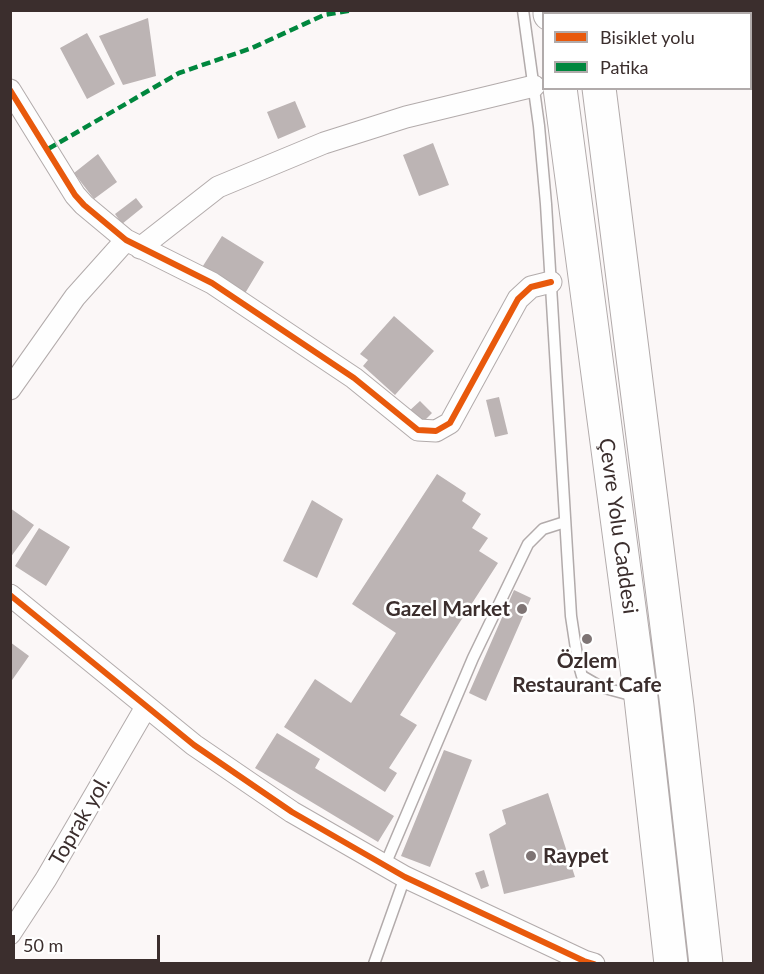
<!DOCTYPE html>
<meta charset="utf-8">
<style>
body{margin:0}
#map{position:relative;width:764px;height:974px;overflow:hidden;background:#fbf7f7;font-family:Lato,sans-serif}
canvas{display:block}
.frame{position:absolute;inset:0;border:12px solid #3b2e2d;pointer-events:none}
.legend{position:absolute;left:542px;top:12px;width:210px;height:78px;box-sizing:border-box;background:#fff;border:2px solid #b1abab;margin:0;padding:8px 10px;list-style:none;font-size:18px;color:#3b2e2d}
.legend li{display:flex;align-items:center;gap:12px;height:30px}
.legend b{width:30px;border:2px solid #b1abab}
.scale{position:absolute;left:12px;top:935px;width:148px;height:27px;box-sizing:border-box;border:3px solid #3b2e2d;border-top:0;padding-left:8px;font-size:18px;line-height:21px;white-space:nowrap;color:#3b2e2d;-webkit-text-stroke:4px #fff;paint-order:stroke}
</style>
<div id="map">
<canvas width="764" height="974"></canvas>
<div class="frame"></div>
<ul class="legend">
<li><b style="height:8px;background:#e8590c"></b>Bisiklet yolu</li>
<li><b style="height:8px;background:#00873e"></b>Patika</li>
</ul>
<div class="scale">50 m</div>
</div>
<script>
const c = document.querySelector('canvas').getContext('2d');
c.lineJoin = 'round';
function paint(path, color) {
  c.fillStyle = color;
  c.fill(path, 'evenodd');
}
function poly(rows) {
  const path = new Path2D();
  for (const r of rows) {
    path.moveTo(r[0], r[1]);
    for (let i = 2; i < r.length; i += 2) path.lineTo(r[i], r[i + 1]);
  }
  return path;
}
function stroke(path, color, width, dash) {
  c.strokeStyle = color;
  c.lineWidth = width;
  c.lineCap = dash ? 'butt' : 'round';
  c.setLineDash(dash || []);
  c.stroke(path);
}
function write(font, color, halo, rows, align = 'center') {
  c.font = font + ' Lato,sans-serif';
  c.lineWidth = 5;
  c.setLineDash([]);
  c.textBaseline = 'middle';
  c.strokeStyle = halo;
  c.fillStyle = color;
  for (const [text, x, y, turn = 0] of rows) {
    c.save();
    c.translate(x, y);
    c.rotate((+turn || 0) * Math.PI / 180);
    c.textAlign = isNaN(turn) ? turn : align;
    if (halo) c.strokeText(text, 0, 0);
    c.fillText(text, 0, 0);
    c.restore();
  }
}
paint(poly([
 [148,18,156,76,123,85,99,36],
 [87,33,115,84,87,99,60,48],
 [295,101,306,127,278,139,267,112],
 [433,143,449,185,419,196,403,155],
 [98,154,117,182,94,199,74,173],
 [136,198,143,207,122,224,115,214],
 [222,236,264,262,244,295,201,269],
 [394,316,434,351,395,395,363,366,368,360,360,354],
 [499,397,508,434,495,437,486,400],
 [420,401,432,413,420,425,408,412],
 [437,474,466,493,462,501,481,514,472,528,488,538,479,551,498,563,400,715,417,725,389,768,397,773,385,792,284,727,315,679,351,703,396,633,352,604],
 [312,500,343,519,317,578,283,561],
 [10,508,34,525,10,558],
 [39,528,70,547,46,586,15,566],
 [514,590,531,598,486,701,469,693],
 [10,642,29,656,10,683],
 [277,733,320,759,315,768,394,816,378,842,255,768],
 [444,750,472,760,430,867,401,856],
 [548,793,575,877,504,894,489,834,506,824,502,810],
 [484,870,489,886,481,889,475,873]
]), '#bcb4b4');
const service = poly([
 [523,10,539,126,546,204,571,616,578,662,582,676,601,687,638,697],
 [385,865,473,658,528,544,543,529,565,522],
 [374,964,405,877]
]);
const minor = poly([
 [10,90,75,195,84,205,126,240,212,283,354,378,418,430,436,431,450,423,518,299,531,287,551,282],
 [140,248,218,187,324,143,406,117,534,86],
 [10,389,75,297,126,240],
 [10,595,194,745,292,812,405,877,584,961,594,964],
 [10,934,46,879,146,707]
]);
const trunk = poly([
 [550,10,550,14],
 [590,10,590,14],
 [560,88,641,698,671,964],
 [599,88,677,706,706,964]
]);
stroke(service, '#b2abab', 13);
stroke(minor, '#b2abab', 23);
stroke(trunk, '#b2abab', 35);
stroke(service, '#fefefe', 10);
stroke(minor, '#fefefe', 21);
stroke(trunk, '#fefefe', 33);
stroke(poly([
 [48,149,179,73,252,48,324,15,353,10]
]), '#00873e', 4.5, [9, 4.5]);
stroke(poly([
 [10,90,75,195,84,205,126,240,212,283,354,378,418,430,436,431,450,423,518,299,531,287,551,282],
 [10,595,194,745,292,812,405,877,584,961,594,964]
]), '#e8590c', 6);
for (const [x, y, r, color] of [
 [522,609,6,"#7e7474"],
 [587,639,6,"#7e7474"],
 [531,856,6,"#7e7474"]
]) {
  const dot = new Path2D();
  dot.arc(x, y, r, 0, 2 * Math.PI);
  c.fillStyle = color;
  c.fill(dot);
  stroke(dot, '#fff', 2);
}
write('21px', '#3b2e2d', '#fff', [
 ["Çevre Yolu Caddesi",618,526,82],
 ["Toprak yol.",80,821,-60]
]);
write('bold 21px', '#3b2e2d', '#fff', [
 ["Gazel Market",510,609],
 ["Özlem",587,661,"center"],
 ["Restaurant Cafe",587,685,"center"],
 ["Raypet",543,856,"left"]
], 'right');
</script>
